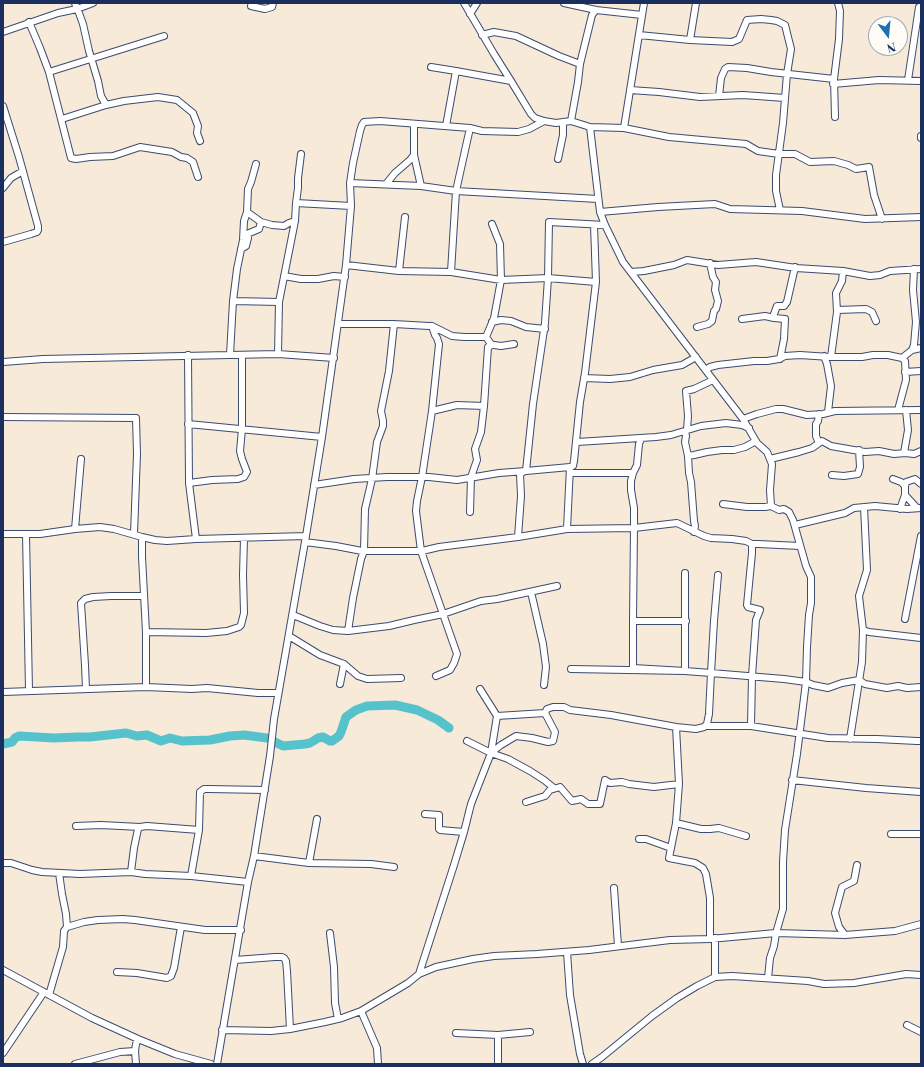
<!DOCTYPE html>
<style>
body{margin:0}
#map{position:relative;width:924px;height:1067px;overflow:hidden;background:#f7ead8;font-family:"Libre Bodoni",serif}
canvas{display:block}
.frame{position:absolute;inset:0;border:4px solid #1b2f5e;pointer-events:none}
.north{position:absolute;left:868px;top:16px;width:40px;height:40px;box-sizing:border-box;background:#fdfcf7;border:1px solid #a3aaba;border-radius:50%;rotate:164deg;font-size:11px;font-weight:700;line-height:16px;text-align:center;color:#1b2f5e}
.north::after{content:'';display:block;margin:auto;width:14px;height:18px;background:#1f6fb2;clip-path:polygon(50% 0,100% 100%,50% 72%,0 100%)}
</style>
<div id="map">
<canvas width="924" height="1067"></canvas>
<div class="frame"></div>
<div class="north">N</div>
</div>
<script>
const c = document.querySelector('canvas').getContext('2d');
c.lineJoin = 'round';
function poly(rows) {
  const path = new Path2D();
  for (const r of rows) {
    path.moveTo(r[0], r[1]);
    for (let i = 2; i < r.length; i += 2) path.lineTo(r[i], r[i + 1]);
  }
  return path;
}
function stroke(path, color, width, dash) {
  c.strokeStyle = color;
  c.lineWidth = width;
  c.lineCap = dash ? 'butt' : 'round';
  c.setLineDash(dash || []);
  c.stroke(path);
}
stroke(poly([
 [275,742,283,746,305,744,310,743,318,738,323,737,330,741,332,741,339,736,341,732,346,717,356,710,367,706,395,705,417,710,438,720,449,728],
 [3,744,12,742,15,738,19,736,54,738,77,737,90,737,126,733,137,736,147,735,161,741,170,738,182,741,210,740,230,736,244,735,267,738]
]), '#55c2cc', 9);
const minor = poly([
 [75,3,77,9,93,3],
 [252,3,251,6,265,9,272,7,273,3],
 [464,3,494,54,511,81,531,114,535,118,544,121,556,123,571,121,590,127,624,128,669,137,746,144,758,151,779,154,795,154,810,162,834,161,848,165,856,169,869,167,874,195,882,219],
 [564,3,596,10,642,15],
 [470,14,477,3],
 [29,22,40,48,49,72,71,158,76,159,90,157,113,156,140,147,172,152,181,157,187,158,193,162,198,177],
 [3,32,58,13,77,9,79,13,83,24,89,51,98,81,101,96,106,105,124,101,158,97,177,100,193,113,198,126,197,133,200,141],
 [482,35,494,32,516,36,559,56,580,64],
 [639,35,690,40,732,42,739,39,747,20,761,19,771,20,777,21,785,25,791,49,787,74,783,123,776,175,776,191,780,210],
 [690,40,696,3],
 [431,67,456,71],
 [49,72,164,36],
 [834,79,839,39,840,11,838,3],
 [908,80,919,7],
 [833,84,879,80,921,81],
 [630,90,659,92,700,97,743,95,785,98],
 [719,96,721,78,725,69,728,67,747,68,771,72,834,79,835,117],
 [3,106,19,157,38,226,38,230,37,232,31,234,3,242],
 [62,119,106,105],
 [571,121,578,82,580,64,592,15,596,10],
 [414,124,414,155,421,186],
 [446,126,456,71,511,81],
 [590,127,600,212,605,225,623,262,743,419,757,443,767,452,772,464,770,490,771,506],
 [624,128,644,3],
 [921,136,921,138],
 [558,159,563,135,563,122],
 [256,164,251,182,248,189,247,212,261,222,272,225,284,226,289,223,295,221],
 [350,183,353,163,360,131,362,125,364,122,380,121,470,128,482,131,518,132,529,129,544,121],
 [386,184,395,173,410,160,414,155],
 [3,188,11,178,23,171],
 [296,203,298,188,298,178,301,154],
 [600,212,658,207,715,204,730,209,802,211,865,219,921,217],
 [594,225,596,282,585,373,580,402,574,461,573,466,570,467,567,529,634,528,633,621,686,621],
 [241,249,246,246,248,238,247,234,259,229,261,222],
 [346,265,399,271,451,272,501,280,548,278,549,222,605,225],
 [399,271,405,217],
 [451,272,456,191,470,128],
 [631,272,644,271,674,265,687,260,718,265,756,262,796,268,843,271,870,276,880,275,890,271,921,269],
 [284,276,301,279,318,279,334,276,345,277],
 [233,301,279,302],
 [837,310,866,309,872,312,876,321],
 [742,319,765,316,774,318],
 [492,322,501,320,511,321,526,327,545,329],
 [338,324,394,324,429,326,432,326,435,335,437,338,439,344,432,411,422,477,417,501,416,511,421,551,457,654,454,663,450,670,436,676],
 [432,326,452,336,464,337,486,337,494,318,501,280,500,244,492,224],
 [697,327,708,324,712,321,714,311,716,309,718,301,715,290,716,282,713,277,710,263],
 [486,337,491,344,494,345,501,346,514,344],
 [912,350,921,348],
 [278,354,279,302,295,221,296,203,351,206],
 [188,355,189,483,196,539],
 [230,355,233,301,237,269,243,240,244,221,247,212],
 [824,356,827,364,831,386,828,412],
 [831,357,837,312,836,293,842,281,843,271],
 [902,358,912,350,914,345,916,322,913,290,914,269],
 [780,359,784,339,785,319,774,318,774,314,777,306,784,306,787,302,795,267],
 [3,362,43,359,230,355,278,354,334,358],
 [706,370,710,367,718,365,754,361,767,361,779,359,785,356,800,355,830,357,862,357,873,355,888,355,902,358,905,361,906,380,898,410],
 [905,372,921,371],
 [584,378,610,379,630,377,653,370,682,365,696,357],
 [432,411,457,405,484,406,488,347,492,345],
 [819,414,818,421,816,424,816,436,819,443],
 [3,417,136,418,137,454,134,534],
 [743,419,757,414,776,409,783,409,807,415,823,414,835,411,921,410],
 [188,424,322,437],
 [687,430,688,416,686,391,694,389,713,380],
 [685,431,686,436,685,442,688,456],
 [641,439,639,444,637,465,633,473,631,481,631,490,634,508,634,528,677,523,704,536,711,538,732,539,746,541,752,544,752,553,747,605,748,607,760,610,756,620,752,676,751,726],
 [577,442,656,437,671,435,701,426,726,423,742,425,749,428],
 [904,453,908,430,906,410],
 [770,459,799,452,812,448,822,441,831,446,865,452,879,451,894,454,905,453,914,454,921,451],
 [570,467,526,471,533,404,545,323,548,278,596,282],
 [570,473,633,473],
 [832,475,844,476,858,474,860,467,859,450],
 [893,479,901,482,905,486,905,495],
 [189,483,212,480,238,479,244,477,247,472,242,459,240,451,242,429,242,355],
 [314,485,354,479,387,477,429,477,457,480,499,473,526,471],
 [905,486,906,482,915,479,921,484],
 [723,504,747,507,765,507,771,506,779,510,784,509,789,512,793,520,806,566,811,577,811,603,809,615,807,647,806,682,797,754,785,830,783,862,783,909,776,933,774,946,770,958,768,978],
 [900,509,905,495,917,508],
 [470,512,471,477,477,460,475,449,481,432,484,406],
 [795,525,845,513,854,508,875,506,907,509,921,508],
 [75,529,81,459],
 [694,532,695,526,694,521,691,482,689,473,688,456,694,455,707,452,722,450,734,450,745,447,756,441],
 [3,534,40,534,75,529,100,527,114,529,142,537,155,540,167,541,196,539,306,536],
 [26,534,29,691],
 [142,537,142,557,146,632,146,687],
 [518,537,521,496,520,474,525,471],
 [305,542,336,546,362,551,422,551,439,547,518,537,567,529],
 [752,544,758,544,800,546],
 [685,573,685,671,711,673,709,714,707,724,704,727,696,729,676,727,679,784,676,823,669,858,695,863,703,868,706,874,710,898,710,939],
 [718,575,714,621,711,673,784,679,806,682,813,685,828,688,842,683,859,680,865,684,887,688,898,686,907,688,921,687],
 [531,592,543,644,546,667,544,685],
 [293,615,320,626,333,630,348,631,389,626,414,620,443,614,481,601,497,599,557,586],
 [905,619,921,536],
 [863,630,869,632,921,638],
 [348,631,353,598,361,559,364,551,365,509,372,479,377,442,383,426,383,421,381,411,389,371,394,324],
 [146,632,206,633,227,631,239,627,241,625,244,613,243,575,244,538],
 [289,636,320,655,344,664,340,684],
 [344,664,358,676,367,679,401,678],
 [571,669,685,671,633,668,633,621],
 [86,689,85,665,81,603,85,599,93,597,111,596,144,596],
 [480,689,497,716],
 [3,692,146,687,192,689,207,688,258,693,278,693],
 [705,726,751,726,828,738,877,739,917,741,921,741],
 [850,739,862,662,863,630,859,596,867,570,864,507],
 [467,741,491,753,508,759,530,771,544,780,554,788],
 [491,753,497,716,545,713,547,709,553,707,564,707,570,710,611,715,676,727],
 [792,780,866,788,921,792],
 [526,802,545,796,550,790,560,787,572,801,581,799,588,804,600,804,605,780,610,783,622,782,629,784,654,787,679,784],
 [425,814,439,815,439,829,440,830,464,832],
 [676,823,701,829,710,829,719,828,746,836],
 [76,826,101,825,140,827],
 [891,834,921,834],
 [639,839,646,839,671,848],
 [254,856,309,863,371,864,394,867],
 [3,863,11,863,32,870,42,872,80,874,131,872,145,874,191,876,248,882],
 [309,863,317,819],
 [131,872,134,848,138,829,140,827,147,826,199,830],
 [191,876,199,830,200,792,204,789,208,789,265,790],
 [614,888,618,946],
 [67,927,84,922,98,920,123,919,135,920,205,930,241,930],
 [330,933,334,967,335,1003,338,1019],
 [845,935,839,927,835,913,842,887,854,881,857,865],
 [715,938,715,977],
 [567,952,570,995,580,1054,583,1064],
 [235,960,275,957,282,957,284,958,286,961,287,971,290,1029],
 [3,970,92,1018,138,1039,175,1054,211,1064],
 [117,972,137,973,167,978,171,976,174,968,181,927],
 [419,974,454,865,464,832,471,804,491,753,501,745,516,736,532,738,548,742,553,741,555,732,545,713],
 [49,995,63,947,64,931,67,927,66,914,62,894,59,873],
 [361,1011,374,1041,377,1048,378,1064],
 [907,1025,921,1032],
 [222,1030,271,1031,290,1029,325,1022,342,1018,361,1011,408,983,419,974,436,967,473,959,494,956,537,954,589,950,670,940,710,939,776,933,845,935,895,931,921,924],
 [456,1033,498,1035,530,1032],
 [135,1051,136,1064],
 [3,1053,44,992],
 [75,1064,120,1052,135,1051,136,1044,138,1039],
 [217,1064,248,882,254,856,270,756,274,719,306,536,322,437,346,265,351,206,350,183,421,186,456,191,598,199],
 [498,1064,498,1035],
 [592,1064,602,1057,652,1016,677,998,697,986,715,977,732,976,808,981,824,984,854,983,906,974,921,975]
]);
stroke(minor, '#3c4b70', 8);
stroke(minor, '#fff', 6);
</script>
